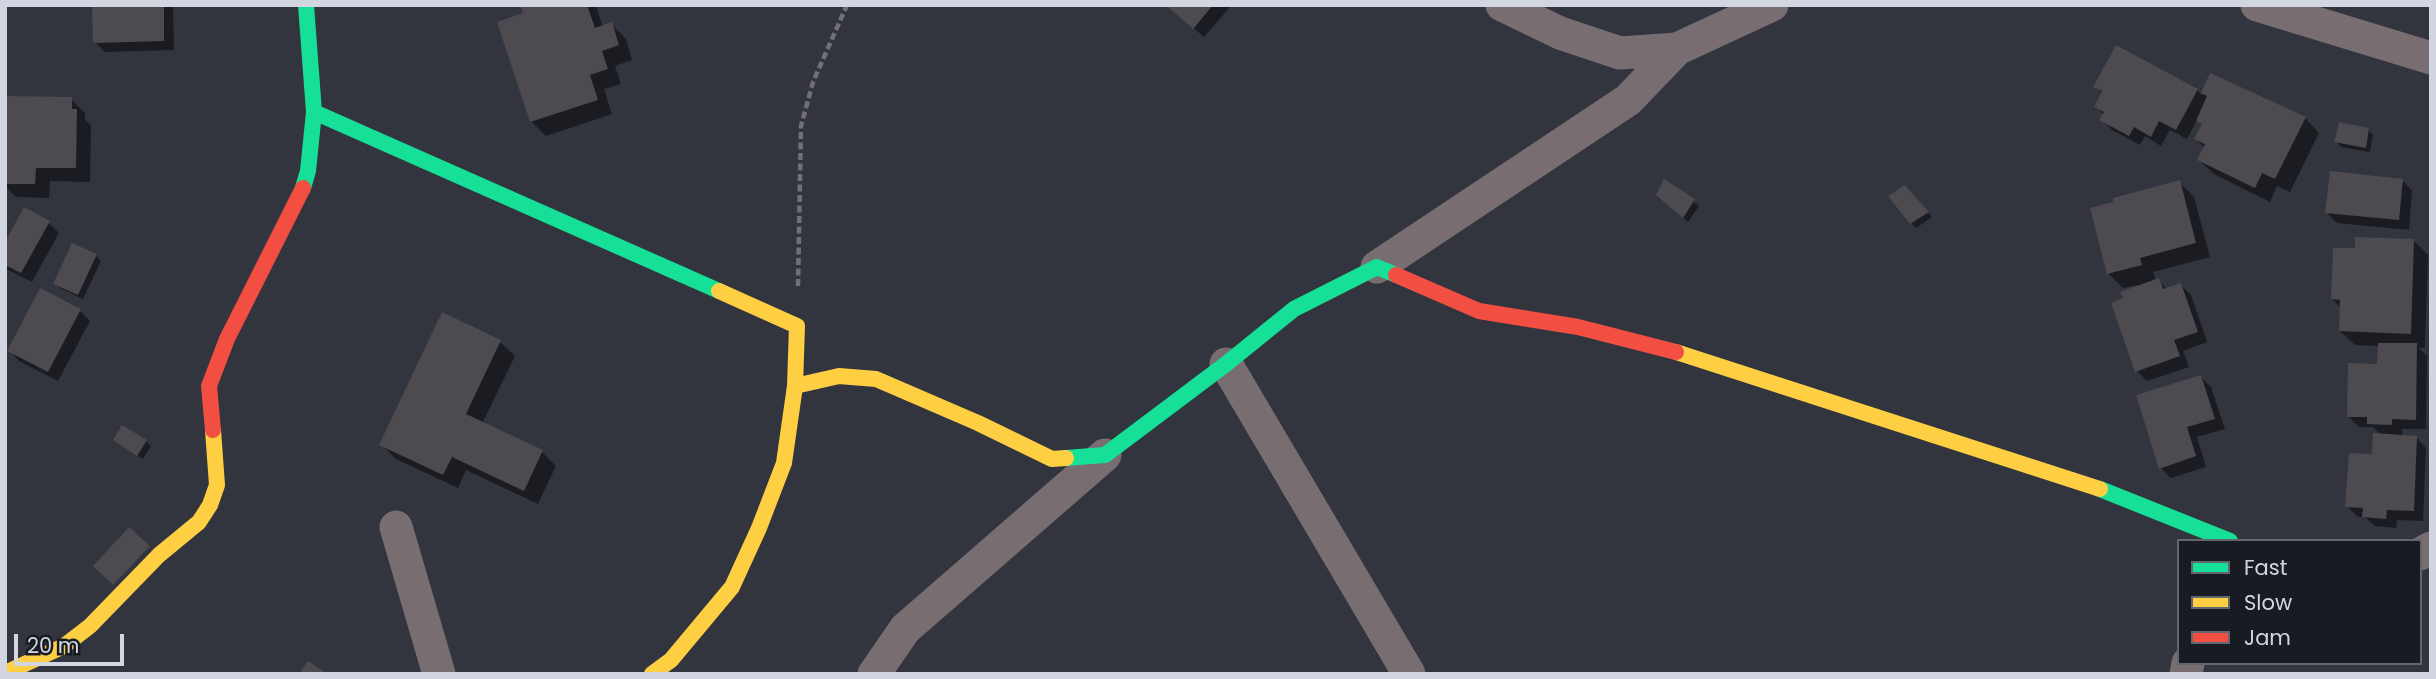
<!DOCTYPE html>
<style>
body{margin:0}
#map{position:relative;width:2436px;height:679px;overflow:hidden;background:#32353e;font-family:Poppins,sans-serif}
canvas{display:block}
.frame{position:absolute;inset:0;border:7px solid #d1d6e1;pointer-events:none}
.legend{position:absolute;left:2177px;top:539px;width:245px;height:126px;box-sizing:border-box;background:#181b22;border:2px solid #62666e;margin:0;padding:9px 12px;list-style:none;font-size:21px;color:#d1d6e1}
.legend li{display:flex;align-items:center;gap:14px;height:35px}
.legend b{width:35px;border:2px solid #62666e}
.scale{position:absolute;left:14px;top:634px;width:110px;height:32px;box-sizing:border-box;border:4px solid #d1d6e1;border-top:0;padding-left:9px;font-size:21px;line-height:24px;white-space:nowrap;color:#d1d6e1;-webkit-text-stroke:5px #181b22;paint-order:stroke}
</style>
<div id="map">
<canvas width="2436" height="679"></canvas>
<div class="frame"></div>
<ul class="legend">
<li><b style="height:9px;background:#16e098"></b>Fast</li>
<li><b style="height:9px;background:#ffcf43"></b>Slow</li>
<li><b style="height:9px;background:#f24e42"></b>Jam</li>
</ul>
<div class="scale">20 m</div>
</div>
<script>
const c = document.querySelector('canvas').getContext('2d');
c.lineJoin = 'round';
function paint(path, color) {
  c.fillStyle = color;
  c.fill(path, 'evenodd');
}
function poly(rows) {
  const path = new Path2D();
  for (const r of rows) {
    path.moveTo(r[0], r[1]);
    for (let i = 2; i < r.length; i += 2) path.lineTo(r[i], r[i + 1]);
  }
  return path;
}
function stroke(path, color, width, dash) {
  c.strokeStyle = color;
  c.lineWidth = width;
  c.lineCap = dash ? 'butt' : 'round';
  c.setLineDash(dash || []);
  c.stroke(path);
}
paint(poly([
 [115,5,173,5,174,50,105,52,95,42],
 [522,5,596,5,603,27,611,24,626,39,632,60,615,66,621,84,604,89,612,114,546,136,531,121,525,14],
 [1167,5,1232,5,1204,37],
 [2211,75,2305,118,2319,133,2290,192,2277,186,2270,202,2214,174,2199,160,2205,148,2196,139,2203,125,2197,120,2187,139,2170,130,2161,146,2145,136,2140,145,2112,130,2102,120,2104,115,2096,106,2103,94,2095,86,2197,90,2202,95],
 [6,98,71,99,85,113,85,120,91,125,90,182,50,181,49,198,16,197,5,186],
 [2368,130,2373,135,2370,152,2341,147,2336,141],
 [2402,180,2412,191,2409,230,2337,223,2327,213],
 [1664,181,1699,206,1688,222,1663,200],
 [2179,182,2194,197,2210,257,2153,272,2156,281,2158,280,2167,289,2181,285,2191,295,2207,342,2183,351,2189,367,2147,381,2137,371,2125,299,2138,287,2137,285,2123,288,2109,274,2092,209],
 [1910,192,1932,217,1916,228,1911,223],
 [48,222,59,233,32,282,8,270,5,267,5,246],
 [2414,241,2428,255,2425,348,2419,348,2427,356,2426,429,2402,429,2402,437,2416,437,2426,448,2423,521,2397,520,2396,528,2375,526,2365,517,2358,517,2347,506,2381,435,2373,427,2359,427,2349,417,2379,365,2379,346,2355,345,2340,331,2341,308,2332,299,2356,250],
 [96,256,101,261,83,299,60,288,55,283],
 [80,311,90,321,58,381,19,361,9,350],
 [443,315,500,342,515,356,482,424,542,452,556,466,538,504,466,470,458,488,396,459,381,444],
 [2201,377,2211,387,2225,429,2197,437,2206,467,2171,478,2161,468],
 [115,440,146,441,151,446,143,459]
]), '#0007');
paint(poly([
 [113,5,164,5,164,41,93,43,92,7],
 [520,5,587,5,595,28,612,22,619,45,602,51,608,69,590,75,598,100,530,122,497,22,523,13],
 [1166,5,1213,5,1193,29],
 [2116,45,2198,89,2176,130,2159,121,2151,137,2134,127,2129,136,2099,120,2104,112,2094,107,2102,91,2093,87],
 [2210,73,2306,117,2275,179,2262,173,2255,188,2197,160,2205,144,2194,139,2202,124,2196,121,2207,96,2201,93],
 [5,96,72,97,72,109,77,109,76,168,36,168,35,184,5,184],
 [2339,122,2369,128,2366,148,2334,142],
 [2330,171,2403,179,2399,220,2325,213],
 [1664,179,1695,199,1683,218,1656,195],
 [2180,180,2196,243,2140,258,2142,265,2107,274,2090,208,2113,202,2113,198],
 [1905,185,1929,212,1910,224,1888,196],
 [24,207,50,221,21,273,5,265,5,242],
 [2355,237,2414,239,2411,334,2339,331,2340,300,2331,299,2333,248,2355,248],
 [72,243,97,254,78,295,53,284],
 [2159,278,2163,289,2181,283,2198,332,2174,340,2180,356,2135,372,2111,303,2123,298,2120,292],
 [40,288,81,309,48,372,7,351],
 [442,312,501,340,466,414,543,450,524,491,452,457,443,475,379,445],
 [2378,343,2417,343,2416,420,2392,419,2392,425,2367,424,2367,417,2347,417,2348,363,2377,364],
 [2201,375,2215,419,2187,427,2196,456,2159,469,2136,395],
 [122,425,147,440,137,456,113,440],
 [2373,433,2417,436,2414,511,2387,510,2386,519,2362,517,2363,508,2345,507,2349,453,2372,454],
 [129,527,150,546,113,585,93,566],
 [308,661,328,674,299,674]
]), '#4d4a50');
stroke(poly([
 [798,286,801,126,813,82,847,5]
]), '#736f74', 4.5, [7, 3.5]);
stroke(poly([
 [1502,5,1560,33,1620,53,1677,49,1772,5],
 [2257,5,2431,58],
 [1377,267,1628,100,1677,49],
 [1226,364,1409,674],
 [396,527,439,674],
 [2420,554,2431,548],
 [874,674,905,629,1105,455],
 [2186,674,2188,663]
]), '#786e71', 33);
stroke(poly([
 [314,112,719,291],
 [303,188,308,171,314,112,306,5],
 [1066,458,1105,455,1226,364,1294,309,1377,267,1396,275],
 [2100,489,2230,541]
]), '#16e098', 16);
stroke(poly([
 [1676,352,2100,489],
 [795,386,839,376,876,379,978,423,1052,459,1066,458],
 [5,673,64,646,90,626,159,555,199,522,210,505,217,485,213,430],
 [652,674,671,660,732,587,759,528,784,463,795,386,797,326,719,291]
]), '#ffcf43', 16);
stroke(poly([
 [1396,275,1479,311,1578,327,1676,352],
 [213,430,209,386,227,339,303,188]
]), '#f24e42', 16);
</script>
